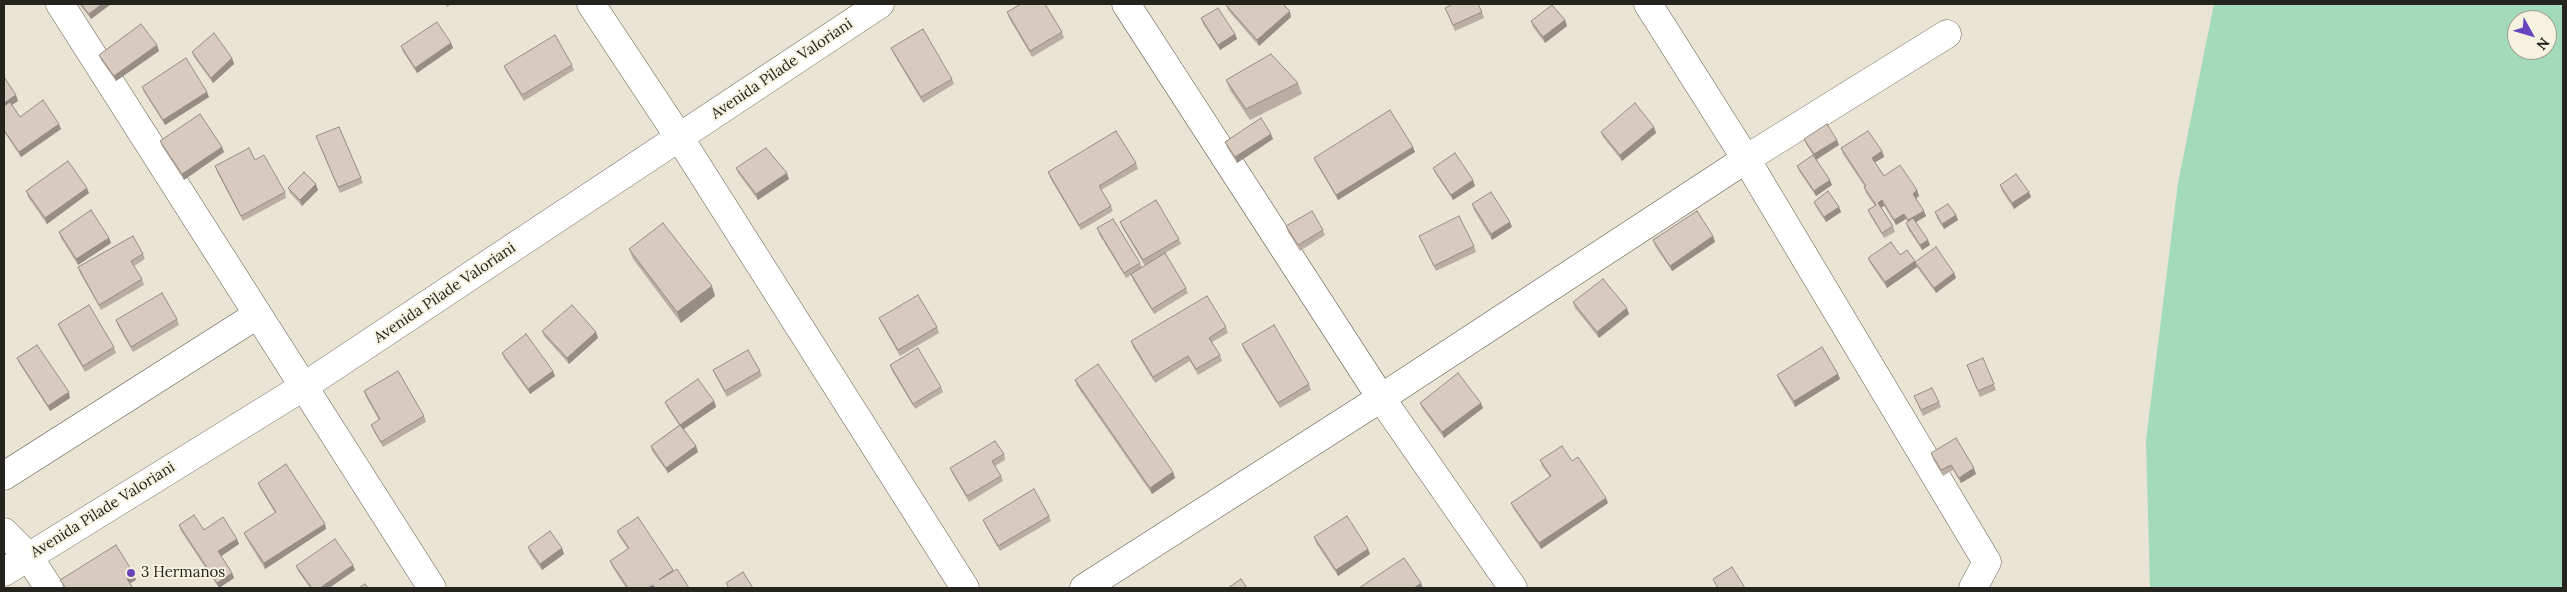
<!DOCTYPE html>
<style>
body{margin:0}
#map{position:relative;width:2567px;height:592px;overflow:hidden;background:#e9e4d3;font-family:Lora,serif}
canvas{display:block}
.frame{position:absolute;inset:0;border:5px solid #25231d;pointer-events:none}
.north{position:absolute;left:2507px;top:10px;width:50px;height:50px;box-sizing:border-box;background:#f6f2e0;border:1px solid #a29f92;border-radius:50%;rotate:129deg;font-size:14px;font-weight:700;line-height:20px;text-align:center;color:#25231d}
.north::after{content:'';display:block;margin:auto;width:18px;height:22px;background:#6a44bd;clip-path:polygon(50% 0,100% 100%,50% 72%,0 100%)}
</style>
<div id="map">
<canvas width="2567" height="592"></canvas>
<div class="frame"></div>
<div class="north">N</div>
</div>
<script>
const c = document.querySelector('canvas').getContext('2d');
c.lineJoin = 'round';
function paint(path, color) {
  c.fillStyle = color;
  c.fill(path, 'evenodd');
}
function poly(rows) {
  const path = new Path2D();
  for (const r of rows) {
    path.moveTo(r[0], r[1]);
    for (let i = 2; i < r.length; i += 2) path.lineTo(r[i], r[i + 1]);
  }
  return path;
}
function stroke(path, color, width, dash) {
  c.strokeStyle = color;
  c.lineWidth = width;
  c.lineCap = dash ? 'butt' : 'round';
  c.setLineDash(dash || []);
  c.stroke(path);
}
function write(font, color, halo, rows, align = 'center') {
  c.font = font + ' Lora,serif';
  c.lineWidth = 4;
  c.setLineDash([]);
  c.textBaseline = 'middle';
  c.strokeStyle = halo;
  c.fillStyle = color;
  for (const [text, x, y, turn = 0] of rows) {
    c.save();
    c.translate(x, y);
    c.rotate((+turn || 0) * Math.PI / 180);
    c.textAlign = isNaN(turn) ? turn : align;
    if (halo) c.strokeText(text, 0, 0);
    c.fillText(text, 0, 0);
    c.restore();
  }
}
paint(poly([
 [2214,4,2563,4,2563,588,2150,588,2146,440,2178,183],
 [2517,20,2547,20,2547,50,2517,50]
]), '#a2daba');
const minor = poly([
 [60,4,432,588],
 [591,4,679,137,965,588],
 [1126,4,1381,398,1513,588],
 [1648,4,1746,159,1987,562,1973,588],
 [4,476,257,315],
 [4,532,28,556,49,588],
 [4,572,303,387,880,4],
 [1084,588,1381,398,1746,159,1947,34]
]);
stroke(minor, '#605c4e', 29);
stroke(minor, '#fff', 28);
paint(poly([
 [79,4,111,4,91,19],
 [445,4,452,4,447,7],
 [1226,5,1291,17,1259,46,1228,10],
 [1445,8,1482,12,1484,18,1455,31],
 [1007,12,1062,32,1064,38,1032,57,1009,18],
 [1201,18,1235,34,1237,39,1220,50,1203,24],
 [1565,20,1567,26,1545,43,1533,27,1531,21],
 [451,43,453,48,417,73,403,52,401,46],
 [891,48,952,79,954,84,923,103,893,53],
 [159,51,116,81,101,60,99,55],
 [192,52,232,58,234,64,213,83,194,57],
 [572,65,574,70,524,101,506,71,504,66],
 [4,78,18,101,12,105,20,117,61,129,21,157,4,132],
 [1226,80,1298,83,1302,94,1250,120,1230,90],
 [142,87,209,97,165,125,144,92],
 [339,127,363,183,340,193,318,142],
 [1654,127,1656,133,1622,161,1603,137,1601,132],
 [1273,139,1237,163,1227,147,1225,142],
 [1804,139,1839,145,1816,159,1832,185,1816,196,1799,171,1797,166,1813,155,1806,144],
 [160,141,224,152,184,180,162,146],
 [1841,148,1882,151,1884,157,1875,162,1884,176,1917,190,1919,196,1916,198,1926,216,1916,222,1930,245,1922,250,1908,229,1906,223,1908,222,1906,219,1896,225,1884,206,1881,208,1893,226,1895,232,1884,238,1870,215,1868,210,1875,206,1866,193,1864,187,1865,187,1843,154],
 [1415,152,1338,200,1316,163,1314,158],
 [255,160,285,192,286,198,243,221,217,172,215,166],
 [1136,163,1138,169,1101,190,1111,206,1113,211,1081,230,1050,178,1048,172],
 [736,168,789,179,758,200,738,173],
 [1433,168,1475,186,1453,200,1435,173],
 [2000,185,2029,192,2031,197,2014,209,2002,191],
 [288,188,318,190,302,206,290,193],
 [26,191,89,193,47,224,28,197],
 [1814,202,1839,207,1841,212,1826,222,1816,207],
 [1472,204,1512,227,1492,240,1474,210],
 [1935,212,1956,215,1958,220,1944,229,1937,218],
 [1120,222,1179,239,1181,244,1165,253,1186,288,1188,293,1154,314,1133,280,1131,275,1126,278,1099,234,1097,228,1140,263,1142,268,1145,266,1122,227],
 [1286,226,1323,230,1325,235,1300,251,1288,232],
 [59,232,109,238,111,243,78,265,61,238],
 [1419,236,1474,246,1476,252,1436,271],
 [1713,236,1715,242,1672,271,1655,246,1653,240],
 [629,249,715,296,681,323,633,259],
 [143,254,145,259,134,266,142,279,144,285,101,310,80,273,78,267],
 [1900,255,1917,267,1887,288,1870,263,1868,258],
 [1915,262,1954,273,1956,278,1936,293,1917,267],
 [1573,302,1629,314,1599,338,1575,308],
 [879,318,937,327,939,333,900,356,881,323],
 [177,319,179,325,133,352,118,326,116,320],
 [58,324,114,347,116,353,85,372,60,329],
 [1226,327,1228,333,1212,342,1220,355,1222,361,1198,375,1190,361,1155,383,1133,347,1131,341],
 [542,331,596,332,598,338,569,364,544,336],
 [1242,344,1309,384,1311,390,1280,408,1244,350],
 [502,353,555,376,530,394,504,358],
 [17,358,70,398,50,411,19,363],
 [1983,358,1996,390,1980,397,1967,365],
 [890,365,941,387,943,392,915,409,892,371],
 [713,370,760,371,762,376,727,397,715,375],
 [1838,374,1840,379,1795,407,1779,380,1777,375],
 [1075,380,1173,472,1175,478,1152,494,1077,386],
 [364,391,424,416,426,422,383,447,373,430,371,425,379,420,366,397],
 [1914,396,1939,402,1941,407,1923,416],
 [714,401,716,407,684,429,696,446,698,452,668,473,652,451,651,446,679,425,667,407,665,402],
 [1420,403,1483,408,1444,438,1422,408],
 [1931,453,1976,474,1961,483,1953,470,1943,476,1933,459],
 [1004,454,1005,460,995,466,1001,476,1003,481,969,502,952,473,950,468],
 [1540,460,1608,503,1541,549,1513,508,1511,503,1550,477,1542,466],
 [258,483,326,529,265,569,246,538,244,533,275,513,260,488],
 [1049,516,1051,521,1000,551,985,525,983,520],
 [179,525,204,530,239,544,221,556,232,573,234,578,219,588,181,531],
 [617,531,673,571,689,588,626,588,612,566,610,561,628,549,619,536],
 [1314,537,1370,554,1338,576,1316,543],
 [528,547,562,548,564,554,542,570,530,553],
 [296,566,355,570,329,588,310,588,298,571]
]), '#baaea3');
paint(poly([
 [102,4,111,4,91,19,89,14],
 [1290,11,1291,17,1259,46,1257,40],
 [1565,20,1567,26,1545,43,1543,37],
 [1235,34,1237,39,1220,50,1218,45],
 [451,43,453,48,417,73,415,68],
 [157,45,159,51,116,81,114,76],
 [232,58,234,64,213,83,211,78],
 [207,92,209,97,165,125,163,120],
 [16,95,18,101,4,110,4,103],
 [59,124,61,129,21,157,19,152],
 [1654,127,1656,133,1622,161,1620,155],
 [1271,134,1273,139,1237,163,1235,157],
 [1837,140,1839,145,1816,160,1814,154],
 [222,147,224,152,184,180,182,174],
 [1413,147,1415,152,1338,200,1336,195],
 [1882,151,1884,157,1874,163,1872,158],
 [787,173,789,179,758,200,756,194],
 [1473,180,1475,186,1453,200,1451,195],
 [1830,180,1832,185,1816,196,1814,191],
 [316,184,318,190,302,206,300,200],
 [87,188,89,193,47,224,45,218],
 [1917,190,1919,196,1915,199,1913,194],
 [2029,192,2031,197,2014,209,2012,203],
 [1882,200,1884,206,1880,208,1878,203],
 [1839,207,1841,212,1826,222,1824,217],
 [1924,211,1926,216,1910,226,1908,220],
 [1904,214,1906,219,1896,225,1894,220],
 [1956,215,1958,220,1944,229,1942,224],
 [1510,222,1512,227,1492,240,1491,234],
 [1713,236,1715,242,1672,271,1670,266],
 [109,238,111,243,78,265,76,259],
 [1928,240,1930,245,1922,250,1920,245],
 [1915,261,1917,267,1887,288,1885,282],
 [1954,273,1956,278,1936,293,1934,288],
 [712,286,715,296,681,323,677,312],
 [1627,308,1629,314,1599,338,1597,332],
 [596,332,598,338,569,364,567,358],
 [553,371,555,376,530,394,528,389],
 [1838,374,1840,379,1795,407,1794,401],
 [69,392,70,398,50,411,48,406],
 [714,401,716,407,682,430,680,425],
 [1481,403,1483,408,1444,438,1442,432],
 [696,446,698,452,668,473,666,468],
 [1974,468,1976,474,1961,483,1959,478],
 [1173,472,1175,478,1152,494,1150,488],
 [1606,498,1608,503,1541,549,1539,543],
 [325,524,326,529,265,569,264,563],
 [237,539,239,544,220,557,218,551],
 [562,548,564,554,542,570,540,564],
 [1368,549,1370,554,1338,576,1336,570],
 [353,565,355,570,329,588,320,588],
 [232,573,234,578,219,588,217,583],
 [134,574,136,580,129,584,127,579],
 [1421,583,1423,588,1414,588],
 [653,585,654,588,647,588]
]), '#978d85');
const building = poly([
 [81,4,102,4,89,14,81,4],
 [1021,4,1045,4,1062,32,1030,51,1007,12,1021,4],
 [1228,4,1283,4,1290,11,1257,40,1226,5,1228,4],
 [1453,4,1478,4,1482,12,1453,25,1445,8,1453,4],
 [1552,5,1565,20,1543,37,1531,21,1552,5],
 [1218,8,1235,34,1218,45,1201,18,1218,8],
 [437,22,451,43,415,68,401,46,437,22],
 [141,24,157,45,114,76,99,55,141,24],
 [923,29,952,79,921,97,891,48,923,29],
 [214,33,232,58,211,78,192,52,214,33],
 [555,35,572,65,522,95,504,66,555,35],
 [1271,54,1298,83,1246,109,1226,80,1271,54],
 [186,58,207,92,163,120,142,87,186,58],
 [4,77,16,95,4,103,4,77],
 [43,100,59,124,19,152,4,130,4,106,10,102,20,117,43,100],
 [1635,103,1654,127,1620,155,1601,132,1635,103],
 [1390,110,1413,147,1336,195,1314,158,1390,110],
 [200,114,222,147,182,174,160,141,200,114],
 [1261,118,1271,134,1235,157,1225,142,1261,118],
 [1827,124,1837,140,1814,154,1804,139,1827,124],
 [339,127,361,178,338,187,316,136,339,127],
 [1116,131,1136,163,1099,186,1111,206,1079,225,1048,172,1116,131],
 [1868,131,1882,151,1872,158,1884,176,1900,165,1917,190,1913,194,1924,211,1908,220,1904,214,1894,220,1882,200,1878,203,1893,226,1882,233,1868,210,1876,205,1864,187,1866,186,1841,148,1868,131],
 [249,148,255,160,264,155,285,192,241,216,215,166,249,148],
 [766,148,787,173,756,194,736,168,766,148],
 [1455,153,1473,180,1451,195,1433,168,1455,153],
 [1813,155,1830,180,1814,191,1797,166,1813,155],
 [68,161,87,188,45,218,26,191,68,161],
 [304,172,316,184,300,200,288,188,304,172],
 [2016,174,2029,192,2012,203,2000,185,2016,174],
 [1828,191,1839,207,1824,217,1814,202,1828,191],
 [1491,192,1510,222,1491,234,1472,204,1491,192],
 [1156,200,1179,239,1143,260,1120,222,1156,200],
 [1948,204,1956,215,1942,224,1935,212,1948,204],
 [91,210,109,238,76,259,59,232,91,210],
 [1312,211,1323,230,1298,245,1286,226,1312,211],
 [1697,211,1713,236,1670,266,1653,240,1697,211],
 [1459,216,1474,246,1434,266,1419,236,1459,216],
 [1913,218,1928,240,1920,245,1906,223,1913,218],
 [1113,219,1140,263,1124,273,1097,228,1113,219],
 [663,223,712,286,677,312,629,249,663,223],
 [133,236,143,254,131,261,142,279,99,305,78,267,133,236],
 [1891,242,1900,255,1907,250,1915,261,1885,282,1868,258,1891,242],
 [1936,247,1954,273,1934,288,1915,262,1936,247],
 [1165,253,1186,288,1152,309,1131,274,1165,253],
 [1603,279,1627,308,1597,332,1573,302,1603,279],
 [162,293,177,319,131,347,116,320,162,293],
 [918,295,937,327,898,350,879,318,918,295],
 [1207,296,1226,327,1209,338,1220,355,1196,369,1188,356,1153,377,1131,341,1207,296],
 [89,305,114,347,83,366,58,324,89,305],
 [572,305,596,332,567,358,542,331,572,305],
 [1274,325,1309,384,1278,403,1242,344,1274,325],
 [526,334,553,371,528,389,502,353,526,334],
 [37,345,69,392,48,406,17,358,37,345],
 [1822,347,1838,374,1794,401,1777,375,1822,347],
 [918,348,941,387,913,404,890,365,918,348],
 [748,350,760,371,725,391,713,370,748,350],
 [1983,358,1994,384,1978,391,1967,365,1983,358],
 [1098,364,1173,472,1150,488,1075,380,1098,364],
 [398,371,424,416,381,442,371,425,380,419,364,391,398,371],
 [1458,373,1481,403,1442,432,1420,403,1458,373],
 [698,379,714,401,680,425,665,402,698,379],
 [1932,388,1939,402,1921,410,1914,396,1932,388],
 [680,425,696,446,666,468,651,446,680,425],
 [1956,438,1974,468,1959,478,1951,465,1941,470,1931,453,1956,438],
 [995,441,1004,454,992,461,1001,476,967,496,950,468,995,441],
 [1562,446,1572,461,1578,457,1606,498,1539,543,1511,503,1551,476,1540,460,1562,446],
 [286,464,325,524,264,563,244,533,276,512,258,483,286,464],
 [1034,489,1049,516,998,546,983,520,1034,489],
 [194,515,204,530,223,517,237,539,218,551,232,573,217,583,179,525,194,515],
 [1347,516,1368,549,1336,570,1314,537,1347,516],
 [638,517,673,570,659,580,677,569,689,588,655,588,653,585,647,588,628,588,610,561,629,548,617,531,638,517],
 [550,531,562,548,540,564,528,547,550,531],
 [335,539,353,565,320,588,312,588,296,566,335,539],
 [116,545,134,574,127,579,133,588,66,588,60,580,116,545],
 [1404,558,1421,583,1414,588,1359,588,1404,558],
 [1732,567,1745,588,1718,588,1713,579,1732,567],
 [743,572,753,588,729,588,726,583,743,572],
 [1241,579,1247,588,1228,588,1241,579],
 [365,584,368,588,359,588,365,584]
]);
paint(building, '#d8cabe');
stroke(building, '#978d85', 1);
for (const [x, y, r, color] of [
 [131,573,5,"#6a44bd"]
]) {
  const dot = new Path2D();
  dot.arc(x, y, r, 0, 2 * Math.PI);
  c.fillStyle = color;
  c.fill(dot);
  stroke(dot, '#f6f2e0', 2);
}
write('15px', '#25231d', '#f6f2e0', [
 ["Avenida Pilade Valoriani",782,69,-34],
 ["Avenida Pilade Valoriani",445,293,-34],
 ["Avenida Pilade Valoriani",103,510,-32]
]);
write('15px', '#25231d', '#f6f2e0', [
 ["3 Hermanos",141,573]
], 'left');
</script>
